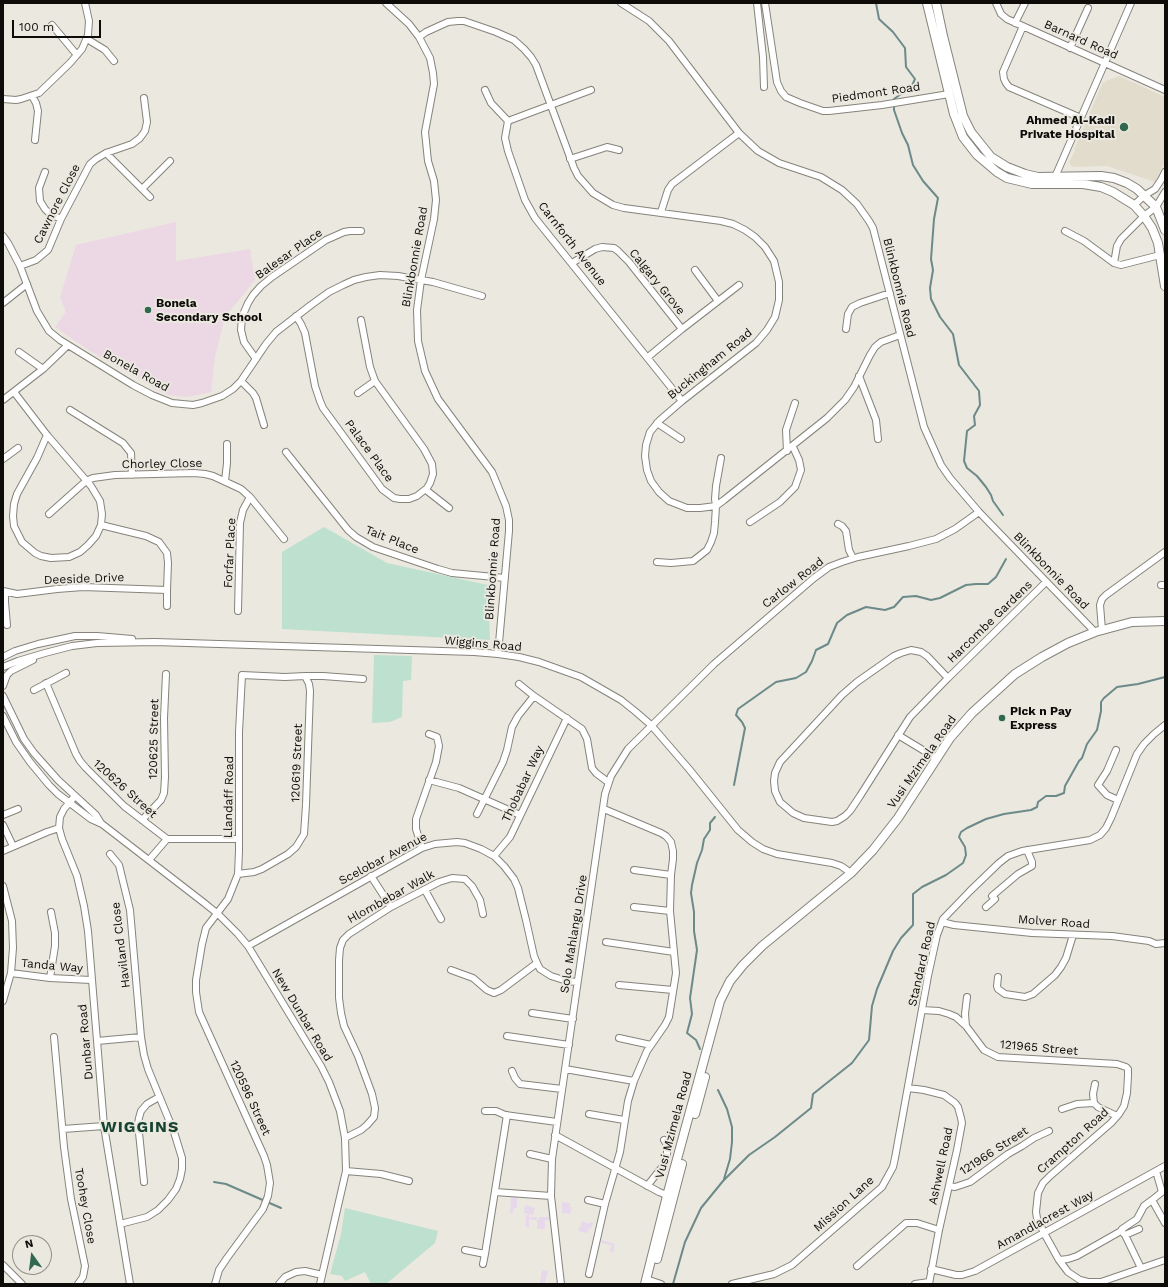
<!DOCTYPE html>
<style>
body{margin:0}
#map{position:relative;width:1168px;height:1287px;overflow:hidden;background:#ebe8df;font-family:"Work Sans",sans-serif}
canvas{display:block}
.frame{position:absolute;inset:0;border:4px solid #0d0c09;pointer-events:none}
.north{position:absolute;left:12px;top:1235px;width:40px;height:40px;box-sizing:border-box;background:#ebe8df;border:1px solid #929089;border-radius:50%;rotate:346deg;font-size:11px;font-weight:700;line-height:16px;text-align:center;color:#0d0c09}
.north::after{content:'';display:block;margin:auto;width:14px;height:18px;background:#316850;clip-path:polygon(50% 0,100% 100%,50% 72%,0 100%)}
.scale{position:absolute;left:12px;top:20px;width:89px;height:18px;box-sizing:border-box;border:2px solid #0d0c09;border-top:0;padding-left:5px;font-size:12px;line-height:14px;white-space:nowrap;color:#0d0c09;-webkit-text-stroke:3px #ebe8df;paint-order:stroke}
</style>
<div id="map">
<canvas width="1168" height="1287"></canvas>
<div class="frame"></div>
<div class="north">N</div>
<div class="scale">100 m</div>
</div>
<script>
const c = document.querySelector('canvas').getContext('2d');
c.lineJoin = 'round';
function paint(path, color) {
  c.fillStyle = color;
  c.fill(path, 'evenodd');
}
function poly(rows) {
  const path = new Path2D();
  for (const r of rows) {
    path.moveTo(r[0], r[1]);
    for (let i = 2; i < r.length; i += 2) path.lineTo(r[i], r[i + 1]);
  }
  return path;
}
function stroke(path, color, width, dash) {
  c.strokeStyle = color;
  c.lineWidth = width;
  c.lineCap = dash ? 'butt' : 'round';
  c.setLineDash(dash || []);
  c.stroke(path);
}
function write(font, color, halo, rows, align = 'center') {
  c.font = font + ' "Work Sans",sans-serif';
  c.lineWidth = 4;
  c.setLineDash([]);
  c.textBaseline = 'middle';
  c.strokeStyle = halo;
  c.fillStyle = color;
  for (const [text, x, y, turn = 0] of rows) {
    c.save();
    c.translate(x, y);
    c.rotate((+turn || 0) * Math.PI / 180);
    c.textAlign = isNaN(turn) ? turn : align;
    if (halo) c.strokeText(text, 0, 0);
    c.fillText(text, 0, 0);
    c.restore();
  }
}
paint(poly([
 [511,1197,517,1197,517,1208,513,1209,513,1213,510,1213],
 [562,1202,570,1203,570,1207,572,1207,570,1214,562,1213],
 [525,1205,535,1208,533,1215,524,1213],
 [526,1215,529,1215,529,1217,537,1217,536,1220,529,1219,529,1227,526,1227],
 [539,1217,550,1217,550,1220,545,1220,545,1229,537,1229,537,1219,544,1220,539,1219],
 [582,1221,588,1224,590,1222,593,1223,591,1229,589,1228,588,1233,578,1231,580,1226,586,1227,580,1225],
 [602,1240,615,1244,613,1253,610,1252,611,1245,601,1243],
 [542,1270,548,1271,545,1283,549,1284,540,1284,540,1282,543,1283,540,1282]
]), '#e8d8eb');
paint(poly([
 [1119,76,1165,97,1165,162,1155,182,1107,166,1072,167,1069,162,1075,151,1074,150,1103,82,1105,83,1106,81]
]), '#e1dccc');
paint(poly([
 [176,222,176,261,250,249,255,280,225,317,215,357,211,392,187,397,169,395,161,392,87,349,55,327,66,312,60,297,76,245]
]), '#ecd7e5');
paint(poly([
 [324,527,387,563,488,585,490,640,282,629,282,552],
 [374,655,412,656,411,680,403,681,402,717,390,722,372,723],
 [345,1208,438,1231,435,1243,386,1284,371,1284,365,1272,345,1281,342,1276,330,1274,341,1234]
]), '#bee0ce');
stroke(poly([
 [876,3,879,19,893,32,905,48,906,67,915,79,910,90,901,94,894,99,894,110,902,133,908,145,913,165,923,181,938,198,934,219,931,259,933,270,930,288,931,299,940,317,953,334,959,365,979,391,980,405,974,416,975,425,967,431,964,461,967,468,977,476,986,487,991,495,993,501,1003,515],
 [734,785,745,728,742,722,736,715,738,709,776,682,796,678,806,672,812,661,816,650,828,644,837,623,847,615,866,607,885,610,894,607,903,597,916,596,931,600,940,598,966,585,976,584,988,584,996,577,1006,559],
 [700,1049,696,1040,687,1033,692,1014,690,998,697,950,694,931,694,912,691,893,692,885,697,863,702,850,704,839,710,830,710,823,715,817],
 [718,1090,727,1109,732,1127,732,1142,730,1159,724,1179],
 [214,1182,226,1184,281,1208],
 [673,1284,685,1242,701,1208,723,1181,749,1155,775,1137,811,1108,813,1094,852,1063,869,1040,872,1006,877,989,893,951,901,938,913,925,913,894,922,887,946,875,963,863,966,855,965,847,959,837,961,832,967,828,986,819,1004,814,1031,810,1037,807,1038,802,1046,796,1056,796,1064,793,1065,786,1079,761,1082,758,1087,744,1097,730,1101,711,1101,702,1104,698,1117,687,1138,684,1165,677]
]), '#6c8a8a', 2);
const minor = poly([
 [386,3,409,24,419,37,430,58,433,73,434,84,425,132,428,161,434,181,436,200,434,219,421,280,417,310,418,341,425,371,438,399,492,472,506,506,509,520,509,531,498,654],
 [621,3,649,21,669,41,739,133,758,151,779,163,821,177,842,190,857,204,869,221,873,228,924,427,941,465,950,478,979,512,1095,632],
 [757,3,763,57,764,87],
 [765,3,777,82,781,91,786,97,800,103,823,111,829,111,882,105,949,94],
 [996,3,1001,14,1007,19,1165,90],
 [1015,23,1025,3],
 [52,25,77,55],
 [1023,26,1003,72,1004,79,1006,83,1009,87,1081,118],
 [419,37,426,32,448,22,458,21,464,21,496,32,514,40,524,49,531,57,536,65,574,168,578,176,593,193,613,205,624,208,721,221,733,224,745,230,755,237,765,247,774,261,779,282,779,300,775,317,767,330,756,343,682,401,660,420,650,432,646,445,645,456,647,470,651,481,659,492,669,501,687,508,700,508,716,506,724,500,827,418,845,400,854,387,870,355,875,347,881,342,900,335],
 [87,39,105,50,114,61],
 [1070,48,1088,8],
 [485,90,491,103,508,121],
 [591,90,508,121,505,138,508,151,525,200,535,218,682,401],
 [32,96,36,103,38,111,35,140],
 [3,99,16,100,21,99,39,93,70,63,82,49,88,35,89,21,85,3],
 [106,153,150,197],
 [570,159,607,147,619,150],
 [45,172,39,188,40,201,45,209,50,214,61,219],
 [1055,177,1131,3],
 [142,189,170,161],
 [1134,205,1145,195,1155,189,1161,180,1165,172],
 [661,212,668,190,672,184,739,133],
 [1065,231,1084,241,1114,263,1121,265,1160,255],
 [3,236,8,243,20,266,37,311,49,331,60,340,133,385,152,395,172,403,193,405,202,403,222,396,233,389,241,381,266,344,276,332,311,305,329,292,343,285,354,280,366,277,380,275,398,276,433,282,482,296],
 [572,263,595,249,602,247,614,248,618,251,629,262,682,329],
 [1114,263,1117,246,1121,239,1144,216,1156,207,1165,192],
 [20,266,36,260,48,250,61,219,90,164,96,159,106,153,132,144,140,138,145,131,147,122,144,98],
 [695,270,718,301],
 [3,303,27,284],
 [296,316,301,324,305,333,315,386,320,401,323,408,382,489,394,498,400,499,409,499,417,496,427,488,430,483,433,474,432,464,424,449,375,381,370,367,361,320],
 [846,329,848,314,852,307,860,303,890,293],
 [19,352,43,369],
 [648,357,682,329,739,285],
 [256,359,244,342,241,330,242,317,248,303,253,295,261,286,272,277,326,240,344,232,350,231,361,231],
 [859,376,876,420,878,439],
 [241,381,253,393,256,398,264,425],
 [14,392,47,435,91,486,100,501,102,514,101,525,96,536,88,545,80,552,69,557,51,558,41,556,35,553,22,542,14,526,13,516,14,504,17,494,37,458,47,435],
 [358,393,375,381],
 [3,400,43,369,68,345],
 [70,410,123,443,131,453,132,475],
 [657,423,681,439],
 [787,451,786,430,795,403],
 [286,452,348,530,356,537,373,547,438,569,452,573,505,578],
 [3,459,18,448],
 [225,481,227,463,227,444],
 [426,490,449,508],
 [49,514,86,481,93,478,115,475,194,473,205,474,213,476,241,489,250,497,284,539],
 [750,522,780,502,795,487,801,470,799,460,793,447],
 [838,524,842,526,846,531,849,550,853,558],
 [657,562,671,563,693,561,707,550,711,542,714,533,715,522,716,506,715,499,716,486,721,458],
 [1161,585,1165,585],
 [167,590,167,606],
 [3,591,17,594,57,589,83,587,167,590,168,563,167,553,159,542,146,536,101,525],
 [5,592,5,602,7,625],
 [238,611,240,523,243,510,250,497],
 [1102,630,1100,605,1102,599,1106,595,1165,552],
 [3,657,15,651,38,644,75,636,97,636,132,639],
 [3,667,18,661,45,653,72,646,97,643,155,642,474,652,498,654,519,657,539,662,581,677,621,700,636,712,651,725,689,769,738,830,752,842,763,849,777,854,832,863,841,866,851,873],
 [305,676,323,676,363,679],
 [948,678,927,656,921,652,911,650,901,653,894,656,857,682,842,695,780,762,775,773,774,781,775,791,780,802,793,813,804,818,832,822,837,821,845,816,850,811,860,796,910,717,948,678,1046,582],
 [46,683,76,754,80,761,86,768,124,806,167,839],
 [519,684,534,696,582,729,587,739,592,768,596,773,608,782],
 [3,686,7,675,11,671,33,660],
 [34,690,66,673],
 [3,696,24,739,34,753,58,780,96,815,101,823],
 [3,716,16,742,30,762,49,785,58,794,91,819,102,824,203,902,218,914,238,934,248,946,321,1066,329,1082,340,1111,345,1138,346,1171,320,1284],
 [898,735,936,758],
 [1116,750,1107,771,1098,785,1107,795,1118,800],
 [429,780,459,788,520,815],
 [75,796,64,809,60,817,59,828,62,839,77,876,84,906,88,931,104,1126,130,1284],
 [477,814,503,762,507,750,512,727,518,716,534,696],
 [3,815,18,809],
 [142,820,161,800,164,793,165,777,164,718,166,674],
 [3,825,13,846],
 [422,848,416,829,416,819,436,762,439,746,437,737,429,734],
 [3,851,47,832,59,828],
 [110,854,119,865,130,910,141,1037,144,1055,148,1069,174,1132,182,1158,182,1169,180,1179,176,1189,168,1200,158,1210,147,1217,120,1224],
 [494,856,510,837,567,718],
 [149,860,167,839,239,839],
 [634,870,671,875],
 [371,876,391,907],
 [3,886,12,921,13,948,11,973,3,1001],
 [425,890,441,919],
 [634,907,670,911],
 [986,907,995,899,992,896,1018,874,1032,866,1032,862,1027,850],
 [942,922,954,925,1032,933,1112,936,1149,941,1156,944,1165,943],
 [606,942,674,952],
 [248,946,422,848,435,844,457,842,465,843,481,849,494,856,504,866,514,879,518,888,526,920,534,956,537,963,540,969,551,976,567,981,577,982],
 [451,970,473,978,487,990,494,993,501,990,537,963],
 [11,973,50,978,91,980],
 [998,977,997,986,998,989,1005,994,1025,997,1033,994,1055,975,1061,967,1066,958,1073,935],
 [50,978,55,946,55,933,51,912],
 [619,985,673,990],
 [922,1010,939,1011,949,1014,956,1017,966,1026,984,1050,998,1057,1117,1064,1126,1067,1128,1069,1128,1076,1127,1093,1124,1106,1119,1114,1111,1123,1050,1176,1043,1183,1038,1193,1036,1212,1037,1218,1044,1233,1059,1260,1068,1272,1080,1280,1088,1282,1101,1282,1165,1260],
 [532,1013,573,1019],
 [966,1026,965,1014,967,997],
 [507,1036,569,1045],
 [54,1037,64,1147,71,1199,85,1266,83,1277,78,1284],
 [619,1038,651,1045],
 [97,1041,141,1037],
 [565,1069,634,1081],
 [512,1071,515,1078,520,1084,562,1089],
 [1095,1084,1093,1094,1094,1103,1098,1107,1117,1116],
 [908,1088,924,1090,944,1095,955,1103,958,1107,961,1118,962,1123,957,1150,939,1230,929,1284],
 [1062,1109,1077,1104,1094,1103],
 [485,1111,496,1111,505,1115,557,1122],
 [589,1114,624,1120],
 [63,1129,104,1126],
 [555,1135,659,1192,669,1196],
 [345,1138,361,1130,367,1125,374,1117,375,1108,372,1094,358,1056,344,1026,341,1013,339,998,339,960,340,948,343,940,349,934,391,907,439,882,452,878,465,879,472,886,480,900,483,914],
 [530,1154,552,1159],
 [346,1171,381,1174,409,1181],
 [1156,1171,1162,1192,1152,1200,1165,1223],
 [144,1182,138,1123,139,1118,141,1111,147,1104,159,1097],
 [647,1186,663,1166,667,1154,667,1145,664,1140],
 [949,1186,955,1187,970,1182,1008,1154,1022,1146,1034,1138,1049,1131],
 [495,1192,551,1196],
 [588,1200,605,1204],
 [1121,1231,1122,1229,1137,1219,1144,1206,1152,1200],
 [1125,1235,1139,1229],
 [465,1250,485,1254,507,1115],
 [1059,1260,1068,1259,1077,1256,1121,1231,1125,1235,1141,1268],
 [483,1264,485,1254],
 [3,1265,22,1284],
 [857,1266,906,1223,917,1223,939,1230],
 [931,1269,956,1275,962,1275,975,1271,1165,1166],
 [589,1274,605,1204,620,1152,628,1101,634,1081,647,1051,665,1025,669,1017,676,973,670,911,671,875,673,859,673,851,671,842,666,836,661,833,604,809],
 [646,1279,661,1284],
 [215,1284,219,1270,227,1258,263,1209,268,1196,270,1183,267,1165,264,1156,199,1012,196,992,196,980,202,944,206,928,228,899,238,874,239,851,239,732,242,675,285,677,305,676,309,684,310,691,306,805,304,834,296,847,288,854,262,869,254,872,238,874],
 [279,1284,285,1277,296,1272,305,1271,322,1275],
 [561,1284,551,1196,552,1159,605,794,611,776,628,749,714,664,814,578,829,567,842,562,858,557,909,546,936,539,955,529,979,512],
 [732,1284,774,1274,792,1265,882,1187,893,1167,895,1158,928,976,937,935,943,919,970,891,999,863,1008,856,1022,851,1090,840,1100,835,1106,828,1111,818,1137,754,1144,744,1154,734,1165,725],
 [915,1284,929,1282]
]);
const major = poly([
 [927,3,954,114,963,137,977,155,997,172,1007,178,1032,184,1083,184,1101,187,1113,192,1134,205,1144,216,1152,228,1158,243,1165,286],
 [936,3,943,36,963,116,971,132,991,157,1007,167,1025,174,1038,177,1101,176,1114,178,1127,183,1137,189,1156,207,1165,230],
 [695,1114,705,1077],
 [657,1259,682,1164],
 [645,1284,667,1196,716,1016,720,1001,730,981,743,965,762,946,851,873,873,850,898,818,950,738,972,713,1015,674,1042,657,1068,643,1095,632,1132,622,1165,621]
]);
stroke(minor, '#85837b', 8);
stroke(major, '#85837b', 10);
stroke(minor, '#fff', 6);
stroke(major, '#fff', 8);
for (const [x, y, r, color] of [
 [1124,127,5,"#316850"],
 [148,310,4,"#316850"],
 [1002,718,4,"#316850"]
]) {
  const dot = new Path2D();
  dot.arc(x, y, r, 0, 2 * Math.PI);
  c.fillStyle = color;
  c.fill(dot);
  stroke(dot, '#ebe8df', 1.5);
}
write('12px', '#0d0c09', '#ebe8df', [
 ["Barnard Road",1081,40,24],
 ["Piedmont Road",876,93,-8],
 ["Cawnore Close",57,204,-63],
 ["Carnforth Avenue",572,244,52],
 ["Balesar Place",289,254,-35],
 ["Blinkbonnie Road",415,257,-80],
 ["Calgary Grove",657,282,51],
 ["Blinkbonnie Road",899,288,76],
 ["Buckingham Road",710,364,-39],
 ["Bonela Road",136,371,29],
 ["Palace Place",369,451,54],
 ["Chorley Close",162,464,-1],
 ["Tait Place",392,540,22],
 ["Forfar Place",230,553,-87],
 ["Blinkbonnie Road",493,569,-86],
 ["Blinkbonnie Road",1051,571,46],
 ["Deeside Drive",84,579,-2],
 ["Carlow Road",793,583,-38],
 ["Harcombe Gardens",990,622,-44],
 ["Wiggins Road",483,644,5],
 ["120625 Street",154,739,-89],
 ["Vusi Mzimela Road",922,762,-55],
 ["120619 Street",297,763,-88],
 ["Thobabar Way",523,784,-65],
 ["120626 Street",125,789,42],
 ["Llandaff Road",229,797,-89],
 ["Scelobar Avenue",383,859,-28],
 ["Hlombebar Walk",391,897,-29],
 ["Molver Road",1054,922,4],
 ["Solo Mahlangu Drive",574,934,-81],
 ["Haviland Close",121,945,-97],
 ["Standard Road",922,964,-77],
 ["Tanda Way",52,966,5],
 ["New Dunbar Road",302,1015,59],
 ["Dunbar Road",86,1042,-95],
 ["121965 Street",1039,1048,5],
 ["120596 Street",250,1098,65],
 ["Vusi Mzimela Road",674,1125,-75],
 ["Crampton Road",1073,1141,-42],
 ["121966 Street",994,1151,-33],
 ["Ashwell Road",941,1166,-78],
 ["Mission Lane",844,1204,-42],
 ["Toohey Close",85,1206,80],
 ["Amandlacrest Way",1045,1220,-29]
]);
write('bold 12px', '#0d0c09', '#ebe8df', [
 ["Ahmed Al-Kadi",1115,120,"right"],
 ["Private Hospital",1115,134,"right"],
 ["Bonela",156,303],
 ["Secondary School",156,317],
 ["Pick n Pay",1010,711],
 ["Express",1010,725]
], 'left');
c.letterSpacing = '1px';
write('bold 16px', '#174431', '#ebe8df', [
 ["WIGGINS",140,1127]
]);
c.letterSpacing = '0px';
</script>
